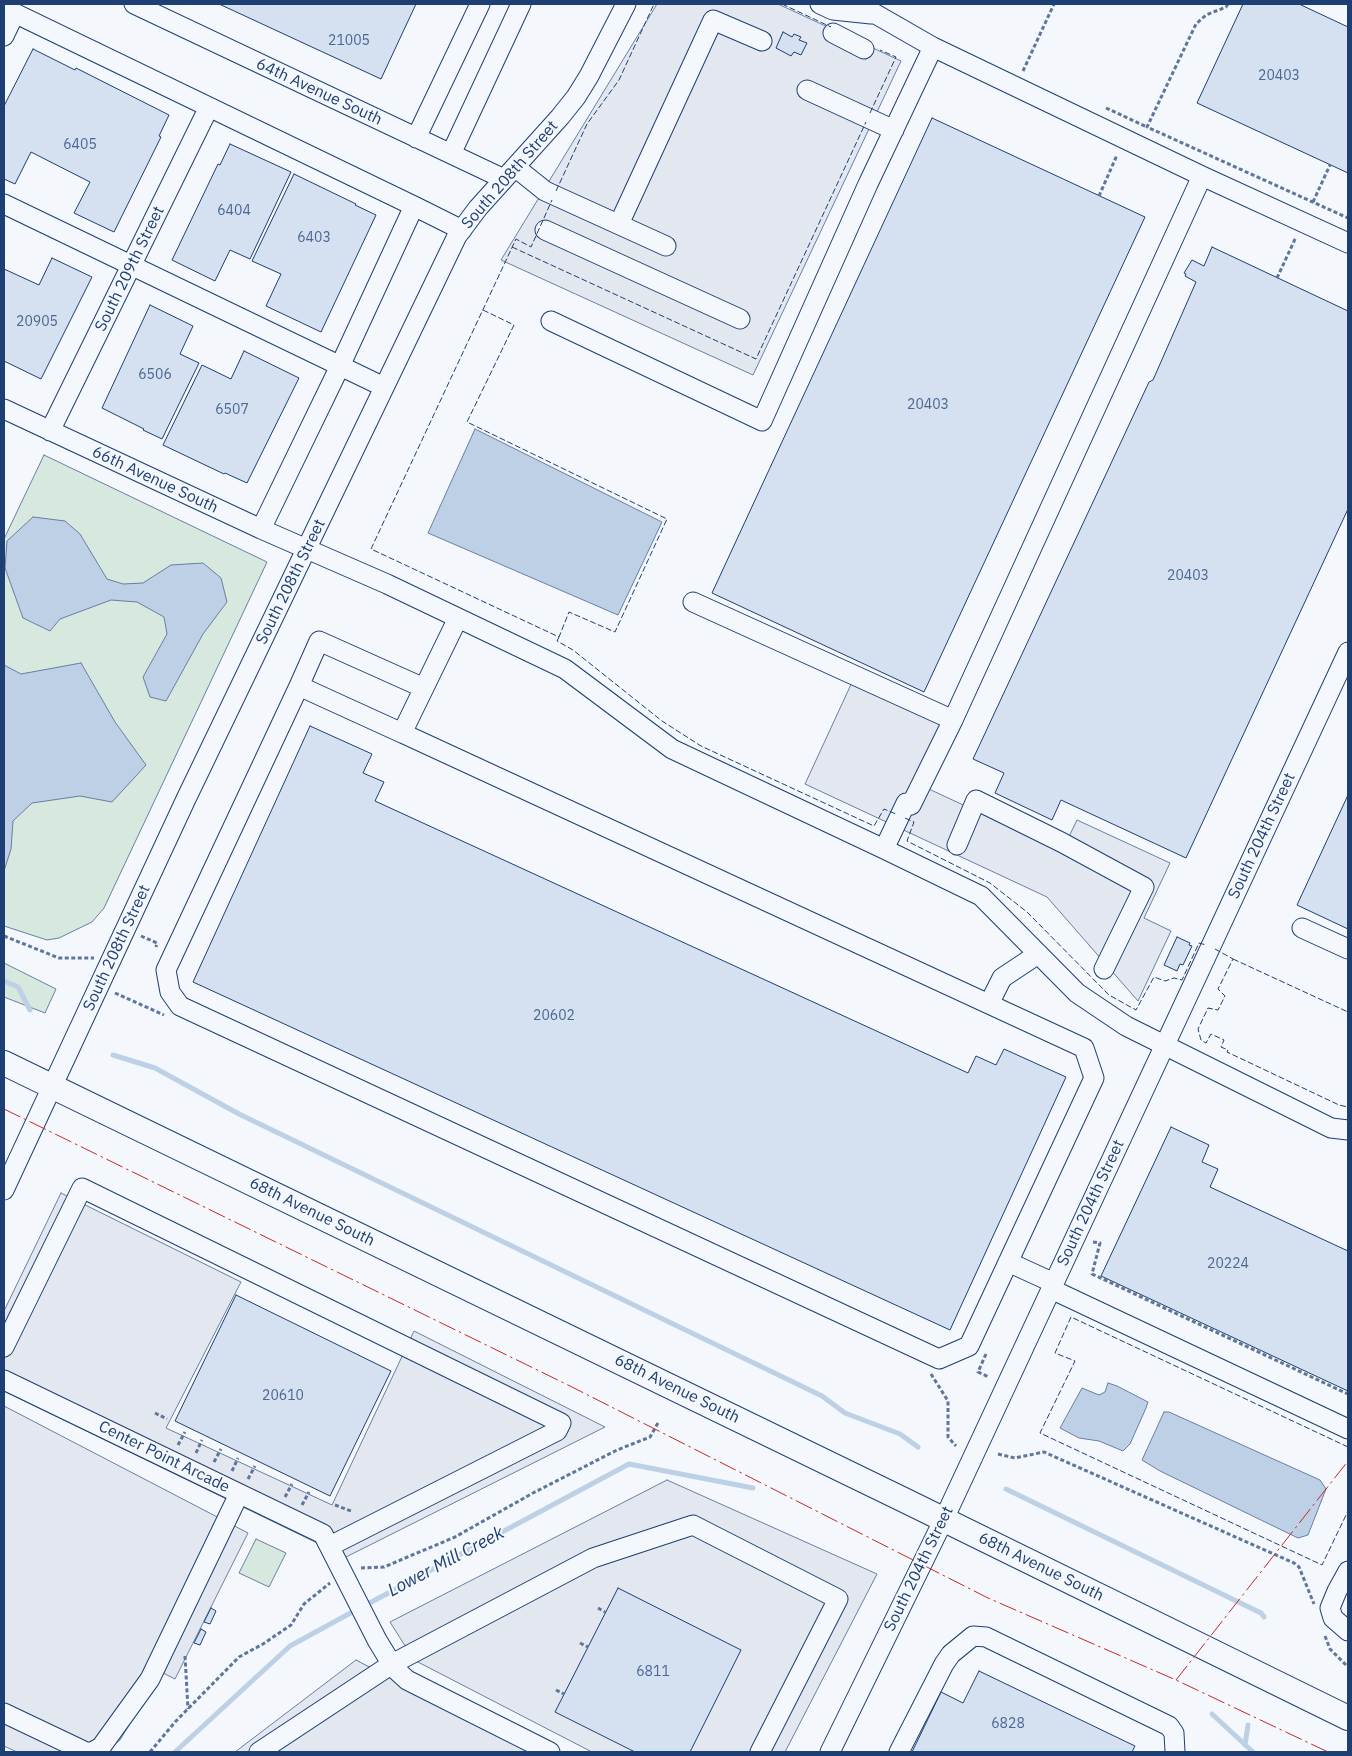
<!DOCTYPE html>
<style>
body{margin:0}
#map{position:relative;width:1352px;height:1756px;overflow:hidden;background:#f4f7fb;font-family:"IBM Plex Sans",sans-serif}
canvas{display:block}
.frame{position:absolute;inset:0;border:5px solid #1d3f73;pointer-events:none}
</style>
<div id="map">
<canvas width="1352" height="1756"></canvas>
<div class="frame"></div>
</div>
<script>
const c = document.querySelector('canvas').getContext('2d');
c.lineJoin = 'round';
function paint(path, color) {
  c.fillStyle = color;
  c.fill(path, 'evenodd');
}
function poly(rows) {
  const path = new Path2D();
  for (const r of rows) {
    path.moveTo(r[0], r[1]);
    for (let i = 2; i < r.length; i += 2) path.lineTo(r[i], r[i + 1]);
  }
  return path;
}
function stroke(path, color, width, dash) {
  c.strokeStyle = color;
  c.lineWidth = width;
  c.lineCap = dash ? 'butt' : 'round';
  c.setLineDash(dash || []);
  c.stroke(path);
}
function write(font, color, halo, rows, align = 'center') {
  c.font = font + ' "IBM Plex Sans",sans-serif';
  c.lineWidth = 4;
  c.setLineDash([]);
  c.textBaseline = 'middle';
  c.strokeStyle = halo;
  c.fillStyle = color;
  for (const [text, x, y, turn = 0] of rows) {
    c.save();
    c.translate(x, y);
    c.rotate((+turn || 0) * Math.PI / 180);
    c.textAlign = isNaN(turn) ? turn : align;
    if (halo) c.strokeText(text, 0, 0);
    c.fillText(text, 0, 0);
    c.restore();
  }
}
const green = poly([
 [44,455,267,562,104,908,92,922,59,938,47,940,4,926,4,539,44,455],
 [4,963,56,989,45,1013,4,997,4,963],
 [256,1539,286,1553,269,1587,239,1573,256,1539]
]);
paint(green, '#d7e8df');
stroke(green, '#687fa3', 1);
const parking = poly([
 [657,4,778,4,901,61,753,375,501,260,657,4],
 [854,678,944,720,916,783,1062,851,1077,820,1170,863,1144,918,1171,931,1138,1001,1047,897,805,784,854,678],
 [61,1193,241,1282,166,1428,332,1505,414,1331,605,1427,346,1557,4,1391,4,1311,61,1193],
 [4,1406,248,1533,175,1679,161,1672,120,1740,105,1752,17,1752,4,1746,4,1406],
 [667,1480,877,1574,785,1752,592,1752,414,1660,390,1622,667,1480],
 [356,1660,530,1752,235,1752,356,1660]
]);
paint(parking, '#e3e8f0');
stroke(parking, '#687fa3', 1);
const water = poly([
 [475,429,662,522,618,615,428,533,475,429],
 [33,517,65,521,80,534,107,579,123,584,143,583,171,565,203,563,221,578,227,602,203,634,166,701,150,697,143,677,167,634,164,617,137,602,111,600,60,619,50,631,23,618,5,568,7,541,33,517],
 [81,663,115,722,146,765,112,802,80,796,32,803,13,821,11,849,4,871,4,665,21,674,81,663],
 [1108,1383,1117,1386,1148,1402,1146,1408,1130,1444,1123,1451,1099,1441,1079,1438,1060,1428,1082,1388,1099,1395,1105,1392,1108,1383],
 [1164,1412,1169,1412,1320,1480,1326,1489,1308,1535,1298,1538,1160,1471,1142,1460,1164,1412]
]);
paint(water, '#bed0e5');
stroke(water, '#687fa3', 1);
stroke(poly([
 [4,981,18,987,30,1010],
 [113,1055,155,1068,239,1114,822,1396,845,1413,900,1434,918,1447],
 [1006,1489,1261,1613,1264,1617],
 [364,1606,629,1464,753,1488],
 [1212,1714,1253,1752],
 [1245,1745,1248,1725],
 [175,1752,290,1646,356,1610]
]), '#bed0e5', 5);
const building = poly([
 [219,4,416,4,381,79,219,4],
 [1243,4,1299,4,1348,27,1348,173,1197,103,1243,4],
 [783,32,792,37,794,34,801,37,799,40,807,43,801,55,794,52,791,56,776,48,783,32],
 [33,49,75,70,76,68,169,115,159,136,161,137,114,232,74,213,90,182,31,152,15,184,4,179,4,106,33,49],
 [932,118,1145,217,924,692,712,593,932,118],
 [230,144,291,172,250,259,230,250,215,281,172,260,218,164,220,165,230,144],
 [294,174,356,204,355,205,376,215,321,332,266,306,281,274,252,261,294,174],
 [1212,247,1348,311,1348,509,1186,858,1061,800,1052,820,995,793,1004,773,973,759,1149,382,1153,380,1196,282,1185,276,1186,274,1184,273,1192,260,1204,266,1212,247],
 [52,258,92,277,41,379,4,361,4,269,39,285,52,258],
 [150,305,193,326,180,354,199,363,162,439,143,430,144,429,102,408,150,305],
 [244,351,299,378,247,483,225,473,224,474,163,445,202,365,231,379,244,351],
 [310,726,372,754,363,773,384,782,375,801,968,1073,976,1056,996,1065,1004,1049,1066,1077,950,1330,193,982,310,726],
 [1348,795,1348,929,1297,905,1348,795],
 [1177,937,1190,943,1189,945,1192,946,1183,965,1180,964,1177,971,1164,965,1177,937],
 [1171,1127,1209,1145,1202,1162,1218,1169,1210,1187,1348,1251,1348,1391,1101,1276,1171,1127],
 [236,1295,391,1371,330,1496,175,1421,236,1295],
 [618,1588,741,1650,690,1752,635,1752,555,1712,618,1588],
 [211,1608,216,1611,210,1624,204,1622,211,1608],
 [201,1629,206,1632,200,1645,194,1643,201,1629],
 [979,1671,1135,1746,1132,1752,912,1752,941,1692,963,1703,979,1671]
]);
paint(building, '#d5e0f0');
stroke(building, '#1d3f73', 1);
const minor = poly([
 [134,4,504,179],
 [820,4,833,10,871,14],
 [858,4,933,47,1202,176,1348,243],
 [4,8,414,206,340,366,261,529],
 [833,33,864,49],
 [4,36,15,13],
 [807,90,894,130],
 [416,138,480,4],
 [451,154,521,4],
 [515,167,545,191,666,246],
 [4,204,384,387],
 [414,206,462,230],
 [619,224,713,20,762,41],
 [545,230,740,319],
 [551,321,762,421,868,184,933,47],
 [4,409,261,529,387,584,565,669,672,749,884,849,981,896,1077,993,1126,1026,1331,1128,1348,1130],
 [50,431,209,107],
 [693,602,953,720],
 [299,686,319,641,424,688],
 [402,733,1084,1048,1094,1078,969,1346,939,1359,180,1006,170,992,166,970,299,686,402,733,458,618],
 [911,805,953,720,1202,176],
 [957,845,976,800,1061,842,1144,887,1104,969],
 [884,849,906,803],
 [1302,928,1348,949],
 [989,1004,1002,978,1038,954],
 [4,1190,186,799,457,236,478,208,560,117,576,97,589,76,626,4],
 [1008,1262,1054,1283],
 [1051,1289,1348,1429],
 [4,1347,82,1188,561,1423,557,1431,330,1546],
 [4,1380,323,1534,377,1640,394,1668,407,1680,550,1752],
 [1348,1571,1337,1591,1330,1608,1333,1618,1348,1631],
 [4,1713,86,1752,92,1752,101,1747,150,1679,239,1494],
 [259,1752,392,1664,593,1558,693,1525,838,1599,760,1752],
 [830,1752,944,1519,1348,652],
 [899,1752,944,1664,951,1654,973,1636,986,1637,1169,1726,1174,1733,1175,1752]
]);
const major = poly([
 [4,1063,906,1501,1348,1718]
]);
stroke(minor, '#1d3f73', 21);
stroke(major, '#1d3f73', 26);
stroke(poly([
 [1228,4,1226,7,1206,15,1196,24,1147,127,1348,218],
 [1023,71,1054,4],
 [1106,108,1147,127],
 [1099,196,1117,155],
 [1313,202,1330,165],
 [1277,278,1296,237],
 [4,936,59,958,94,958],
 [141,936,157,943,156,947],
 [115,993,164,1015],
 [1093,1242,1100,1243,1092,1274,1348,1394],
 [986,1354,978,1372,989,1377],
 [931,1374,948,1401,948,1437,956,1446],
 [155,1413,167,1419],
 [178,1445,185,1432],
 [196,1453,202,1440],
 [998,1454,1015,1458,1044,1452,1294,1563,1299,1567,1314,1604],
 [214,1462,221,1449],
 [232,1471,238,1458],
 [248,1479,255,1466],
 [285,1497,292,1484],
 [302,1505,309,1492],
 [335,1505,351,1511],
 [361,1568,384,1567,455,1537,533,1493,617,1450,650,1437,658,1423],
 [598,1608,605,1612],
 [1325,1636,1330,1649,1348,1667],
 [580,1643,588,1647],
 [185,1656,188,1709],
 [556,1690,564,1694],
 [150,1752,175,1722,239,1657,263,1644,291,1625,304,1604,330,1583]
]), '#5e769c', 3, [4, 2.5]);
stroke(minor, '#f4f7fb', 19);
stroke(major, '#f4f7fb', 24);
stroke(poly([
 [782,4,831,27],
 [870,113,896,57,880,50],
 [556,191,587,124,619,80,654,4],
 [512,247,756,359,866,122],
 [483,310,514,325,467,422,667,519,615,632,569,612,559,637,371,549,516,239,531,247,552,200],
 [559,637,557,641,573,650,662,721,701,746,874,826,884,809,896,814],
 [905,818,914,822,907,841,990,883,1027,912,1109,995,1136,1010,1154,977,1165,981,1174,978,1182,980,1199,943,1206,945],
 [1215,949,1233,959,1218,989,1225,996,1218,1010,1208,1008,1198,1029,1201,1040,1206,1043,1211,1034,1224,1040,1221,1047,1228,1050,1227,1052,1339,1105,1348,1107],
 [1233,959,1348,1012],
 [1348,1447,1071,1317,1055,1353,1075,1361,1040,1433,1322,1565,1348,1511]
]), '#1d3f73', 1, [6, 2.5]);
stroke(poly([
 [4,1109,570,1386,988,1598,1176,1680,1328,1752],
 [1176,1680,1348,1461]
]), '#c62828', 1, [18, 4, 2.5, 4]);
write('14px', '#4b6792', null, [
 ["21005",349,41],
 ["20403",1279,76],
 ["6405",80,145],
 ["6404",234,211],
 ["6403",314,238],
 ["20905",37,322],
 ["6506",155,375],
 ["20403",928,405],
 ["6507",232,410],
 ["20403",1188,576],
 ["20602",554,1016],
 ["20224",1228,1264],
 ["20610",283,1396],
 ["6811",653,1672],
 ["6828",1008,1724]
]);
write('16px', '#1d3f73', '#f4f7fb', [
 ["64th Avenue South",319,92,25],
 ["South 208th Street",510,175,-49],
 ["South 209th Street",130,269,-64],
 ["66th Avenue South",155,480,25],
 ["South 208th Street",291,582,-64],
 ["South 204th Street",1262,836,-65],
 ["South 208th Street",117,948,-65],
 ["South 204th Street",1091,1203,-65],
 ["68th Avenue South",312,1212,26],
 ["68th Avenue South",677,1389,26],
 ["Center Point Arcade",164,1457,26],
 ["68th Avenue South",1041,1567,26],
 ["South 204th Street",919,1569,-64]
]);
write('italic 18px', '#1d3f73', '#f4f7fb', [
 ["Lower Mill Creek",446,1562,-28]
]);
</script>
